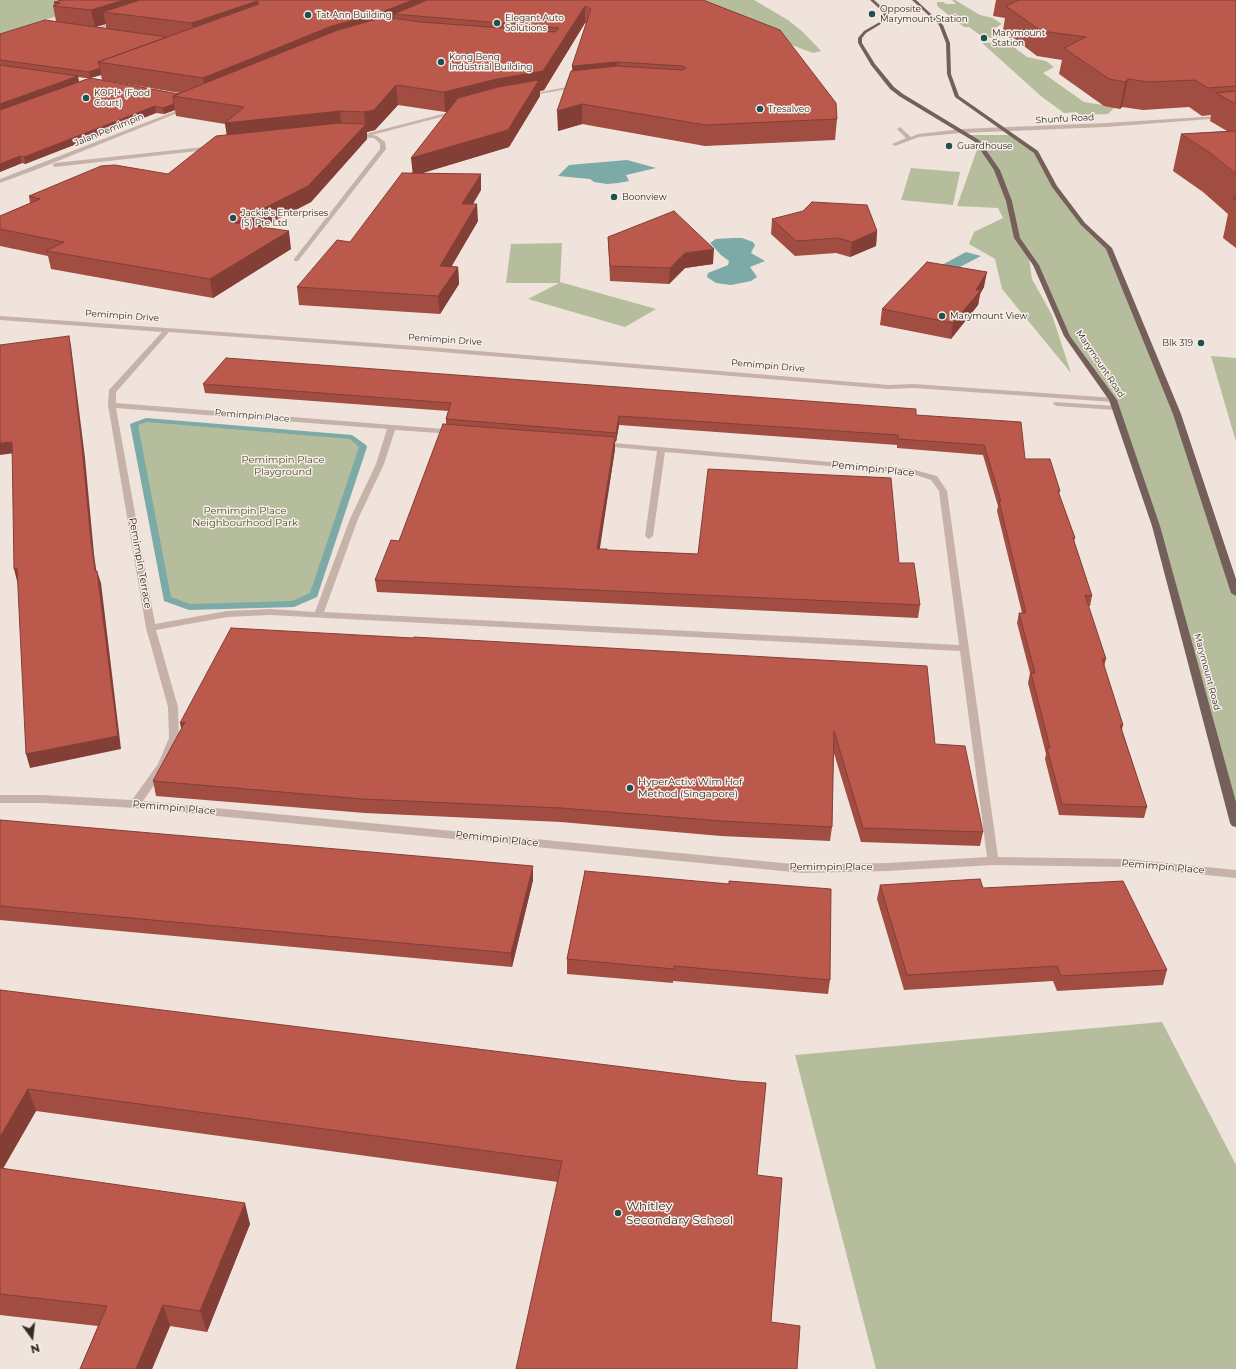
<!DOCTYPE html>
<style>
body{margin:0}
#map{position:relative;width:1236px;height:1369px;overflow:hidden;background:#efe3db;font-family:Montserrat,sans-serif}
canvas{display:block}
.north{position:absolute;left:12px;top:1317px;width:40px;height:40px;-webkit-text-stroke:3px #f7eee7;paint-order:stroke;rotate:165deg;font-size:11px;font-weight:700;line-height:16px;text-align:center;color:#342a28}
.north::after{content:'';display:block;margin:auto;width:14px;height:18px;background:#342a28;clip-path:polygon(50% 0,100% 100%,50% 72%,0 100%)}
</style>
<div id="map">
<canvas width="1236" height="1369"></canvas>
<div class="north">N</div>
</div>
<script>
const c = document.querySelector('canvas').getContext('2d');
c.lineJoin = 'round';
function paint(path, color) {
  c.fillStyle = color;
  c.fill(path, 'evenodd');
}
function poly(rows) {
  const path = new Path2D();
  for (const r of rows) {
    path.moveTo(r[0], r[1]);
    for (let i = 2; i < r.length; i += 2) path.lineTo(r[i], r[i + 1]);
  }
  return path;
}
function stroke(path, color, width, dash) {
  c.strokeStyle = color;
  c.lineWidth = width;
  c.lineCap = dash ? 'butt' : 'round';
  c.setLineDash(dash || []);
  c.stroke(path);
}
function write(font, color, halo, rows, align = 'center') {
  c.font = font + ' Montserrat,sans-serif';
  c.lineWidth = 3;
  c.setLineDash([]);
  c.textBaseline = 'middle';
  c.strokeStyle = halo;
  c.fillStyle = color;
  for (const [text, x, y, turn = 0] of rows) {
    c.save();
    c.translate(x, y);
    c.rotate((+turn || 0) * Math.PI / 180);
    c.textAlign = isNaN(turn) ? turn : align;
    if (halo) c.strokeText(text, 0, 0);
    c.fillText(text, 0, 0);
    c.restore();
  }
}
paint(poly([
 [0,0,109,0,0,34],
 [694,0,754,0,788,20,803,32,821,51,813,53,757,32],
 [952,0,955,0,980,15,993,18,1002,24,993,29,1000,37,984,38,969,27,964,27,937,6,937,2,943,2,946,4,956,4],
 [1007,42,1027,57,1046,61,1054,67,1043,73,1084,102,1115,107,1108,114,1080,115,1077,112,1064,113,1042,97,982,43],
 [968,135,1013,135,1036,152,1054,186,1083,224,1109,248,1177,414,1236,593,1236,823,1156,526,1116,408,1067,336,1053,301,1029,258,1032,279,1052,315,1071,373,1002,289,995,259,969,244,974,232,1003,218,998,208,957,206,979,144],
 [911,168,960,172,953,205,901,200],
 [562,243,560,282,656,309,625,327,528,299,559,283,506,283,511,244],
 [1211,356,1236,358,1236,442],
 [146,420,352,437,363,447,314,595,294,604,189,607,167,599,134,424],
 [1162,1022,1236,1165,1236,1369,876,1369,795,1055]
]), '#b6bd9c');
paint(poly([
 [627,160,656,168,626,175,629,181,618,183,607,184,594,182,590,179,558,176,569,165],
 [733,238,742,238,753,242,755,245,751,253,765,261,750,267,757,277,751,281,731,285,716,283,707,277,708,273,728,265,729,261,721,255,710,243,716,239],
 [966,252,981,256,956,269,942,265]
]), '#7caaa6');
paint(poly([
 [146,418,352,435,366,445,367,447,317,597,294,607,189,610,164,601,130,424,146,418],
 [147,422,350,439,359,447,310,593,292,601,190,604,171,597,138,425,147,422]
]), '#7caaa6');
paint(poly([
 [117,21,120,22,94,31,91,30,117,21],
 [577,85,579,87,528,96,526,95,577,85],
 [186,107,190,108,43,167,0,183,0,179,186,107],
 [458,110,460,112,372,135,377,136,385,142,386,149,298,261,294,261,294,259,380,149,380,144,374,138,354,137,351,135,352,134,365,134,458,110],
 [1236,115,1236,117,1106,127,961,133,919,137,895,146,892,144,906,138,897,129,900,127,911,137,918,134,961,129,1106,123,1236,115],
 [213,146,215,147,215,149,55,167,52,165,55,163,213,146],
 [0,316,429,347,889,385,914,384,1116,398,1117,400,1113,402,914,388,889,389,429,351,169,332,116,392,116,403,456,430,456,434,453,434,395,430,384,464,358,519,324,612,959,645,939,491,931,480,910,473,665,452,653,536,649,539,645,536,657,451,602,446,598,444,602,442,911,469,937,476,947,491,998,857,1127,859,1236,870,1236,878,1127,867,993,865,887,871,803,873,135,808,43,803,0,803,0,795,43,795,132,800,158,764,169,738,168,707,146,628,108,405,109,390,162,332,0,320,0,316],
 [116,408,387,429,376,464,350,519,315,612,270,609,227,611,155,624,116,408],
 [270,615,960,651,987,857,887,863,803,865,143,801,168,765,179,738,178,707,156,630,227,617,270,615],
 [1054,402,1116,406,1120,408,1116,410,1057,406,1053,404,1054,402]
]), '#c6b2a8');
paint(poly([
 [870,0,874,0,885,10,889,19,866,33,862,38,862,43,875,64,894,87,903,94,979,140,1000,170,1012,201,1020,238,1039,265,1070,336,1117,400,1160,526,1236,802,1236,827,1232,826,1230,823,1152,526,1109,400,1064,336,1033,265,1014,238,1006,201,994,170,975,142,899,96,890,89,871,65,858,43,858,38,864,31,885,19,882,11,870,0],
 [912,0,916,0,943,25,950,43,951,74,959,96,1038,151,1057,186,1085,223,1112,248,1181,414,1236,579,1236,596,1231,593,1173,414,1106,249,1081,225,1052,187,1034,153,955,97,947,74,946,43,939,25,912,0]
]), '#745f5a');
paint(poly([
 [62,0,703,0,837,119,835,140,705,146,582,124,558,131,573,71,587,24,585,23,544,90,540,91,540,96,509,147,422,173,481,190,473,204,478,221,451,266,458,267,459,284,440,314,299,305,297,287,350,242,412,173,447,112,445,112,398,105,375,130,367,132,367,139,311,202,263,227,291,249,213,298,51,269,48,256,0,246,0,216,30,203,29,196,168,174,227,135,225,124,176,116,175,110,164,114,156,113,25,164,22,163,0,172,0,34,56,21,53,6,54,5,54,2],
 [106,24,106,28,96,27],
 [101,75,102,80,180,93,179,94,90,78],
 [78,77,85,78,90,78,79,82],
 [996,0,1236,0,1236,248,1223,238,1228,214,1203,192,1173,171,1181,134,1227,131,1210,121,1211,115,1202,116,1189,107,1143,110,1122,107,1120,109,1104,106,1059,74,1062,60,1037,56,1003,30,1005,18,993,16],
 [772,219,877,231,876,246,850,257,836,253,795,256,771,234],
 [608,237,713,264,685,268,669,284,610,281],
 [984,287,980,294,978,305,951,339,880,325,882,309],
 [203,384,916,415,1025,459,1060,491,1059,494,1075,538,1074,541,1092,596,1090,606,1088,606,1106,659,1104,667,1123,725,1122,730,1147,807,1144,818,1059,815,1045,759,1046,754,1028,683,1030,673,1017,623,1019,613,1022,613,997,511,998,506,983,455,897,448,897,445,619,425,616,442,615,442,615,449,599,549,607,550,899,563,920,605,918,618,377,592,375,580,399,541,446,424,446,419,448,411,205,393],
 [231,628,935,744,983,832,980,846,861,842,833,750,832,827,830,841,721,836,561,822,365,813,156,796,153,781,181,729],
 [0,820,533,880,512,967,0,920],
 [585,871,830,980,828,994,673,981,673,983,567,974,567,959],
 [880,885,983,888,1167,970,1163,985,1057,991,1053,981,904,990,877,899],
 [0,990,758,1175,771,1322,558,1182,36,1111,3,1168,250,1224,207,1332,170,1326,152,1369,80,1369,98,1326,0,1315]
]), '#a14d42');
paint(poly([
 [124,0,151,0,103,12,106,24,95,27,91,10],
 [413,0,456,0,394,14,395,25,206,97,203,78,332,26],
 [257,1,260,18,195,40,192,23],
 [585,6,585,23,544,90,540,91,540,96,509,147,413,176,411,158,498,99,445,112,444,92,497,79,543,71],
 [617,62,617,80,573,85,572,66],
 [100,68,101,75,90,78,89,72],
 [78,76,79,83,0,111,0,104],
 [1128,79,1122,107,1120,109,1125,82],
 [396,85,398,105,375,130,367,132,367,139,311,202,237,240,235,223,365,124,364,112],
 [174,104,175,110,164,114,163,108],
 [582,104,582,124,558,131,557,111],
 [155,106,156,113,25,164,24,157],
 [340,111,342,132,228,143,225,123],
 [20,156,22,163,0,172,0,164],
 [481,174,481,190,463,220,462,204],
 [477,204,478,221,442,283,440,266],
 [289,231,291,249,213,298,210,279],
 [877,231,876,246,850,257,852,242],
 [714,249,713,264,685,268,669,284,670,268,685,253],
 [458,267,459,284,440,314,438,296],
 [987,272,984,287,980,294,978,305,951,339,953,323],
 [69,336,71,346,85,458,94,554,98,583,95,571,91,542],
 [619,416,619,425,616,442,616,433],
 [615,437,615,449,598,561,597,549],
 [12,442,15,453,0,455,0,443],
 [17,568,21,580,17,581,14,569],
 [97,571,101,583,121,749,30,768,26,754],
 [185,722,183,737,180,723],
 [533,866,533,880,512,967,511,953],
 [28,1089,36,1111,0,1174,0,1137],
 [245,1203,250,1224,207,1332,200,1311],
 [163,1305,170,1326,152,1369,136,1369]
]), '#833e36');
const building = poly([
 [62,0,124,0,91,10,53,6,60,3,54,2,62,0],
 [140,0,413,0,382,12,332,26,203,78,98,62,259,4,257,1,192,23,103,12,140,0],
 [427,0,703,0,780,30,836,103,837,119,705,125,582,104,557,111,571,71,617,66,682,70,686,68,683,66,617,62,572,66,591,9,585,6,543,71,497,79,444,92,396,85,374,110,364,112,340,111,225,123,244,107,173,96,338,30,384,17,421,22,555,32,559,28,394,14,427,0],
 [1019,0,1236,0,1236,86,1208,88,1195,80,1149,82,1128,79,1125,82,1109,79,1064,48,1086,37,1041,31,1006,6,1019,0],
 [45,20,167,37,98,62,100,68,89,72,0,60,0,34,45,20],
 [0,65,78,76,0,104,0,65],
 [90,78,179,94,173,96,174,104,163,108,155,106,24,157,20,156,0,164,0,110,90,78],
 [539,80,508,130,411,158,458,98,498,87,539,80],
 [1236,91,1236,104,1216,93,1236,91],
 [340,123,366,124,308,186,235,223,289,231,210,279,46,251,64,242,0,229,0,216,40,199,29,196,101,166,115,165,168,174,216,136,340,123],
 [1236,131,1236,174,1212,154,1181,134,1236,131],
 [402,173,481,174,462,204,477,204,440,266,458,267,438,296,297,287,337,240,350,242,402,173],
 [1234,196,1236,196,1236,200,1233,198,1235,198,1234,196],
 [812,202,867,205,877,231,852,242,838,238,796,241,772,219,803,211,812,202],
 [674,211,714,249,685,253,670,268,610,266,608,237,674,211],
 [927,262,987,272,976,290,981,290,953,323,882,309,927,262],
 [69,336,82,447,91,542,95,571,97,571,118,736,26,754,17,568,14,569,12,442,0,443,0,345,69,336],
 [226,358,916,409,916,415,1021,422,1025,459,1050,459,1060,491,1058,491,1075,538,1073,538,1092,596,1085,595,1106,659,1102,659,1123,725,1120,725,1147,807,1062,804,1047,748,1050,748,1031,673,1035,673,1019,613,1026,613,999,501,1001,501,984,445,898,439,898,435,619,416,616,433,446,419,451,403,203,384,226,358],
 [443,424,615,437,597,549,607,549,607,550,698,554,708,469,891,478,899,563,914,563,920,605,375,580,391,540,399,541,443,424],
 [231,628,413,638,414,637,927,666,935,744,965,746,983,832,863,828,834,731,832,827,722,821,561,808,363,799,153,781,185,722,180,723,231,628],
 [0,820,533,866,511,953,0,906,0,820],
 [585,871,729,884,729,881,831,889,830,980,674,966,674,969,567,959,585,871],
 [980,879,983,888,1123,881,1167,970,1061,976,1057,966,907,975,880,885,980,879],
 [0,990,737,1081,766,1083,757,1175,782,1178,771,1322,800,1326,797,1369,516,1369,562,1161,28,1089,0,1137,0,990],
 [0,1168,245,1203,200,1311,163,1305,136,1369,80,1369,107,1306,0,1294,0,1168]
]);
paint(building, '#bb594d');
stroke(building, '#833e36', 1);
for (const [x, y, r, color] of [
 [872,14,4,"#21514e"],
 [308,15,4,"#21514e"],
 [497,23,4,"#21514e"],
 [984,38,4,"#21514e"],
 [441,62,4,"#21514e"],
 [86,98,4,"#21514e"],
 [760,109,4,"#21514e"],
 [949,146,4,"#21514e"],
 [614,197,4,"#21514e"],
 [233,218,4,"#21514e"],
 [942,316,4,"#21514e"],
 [1201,343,4,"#21514e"],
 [630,788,4,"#21514e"],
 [618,1213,4,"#21514e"]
]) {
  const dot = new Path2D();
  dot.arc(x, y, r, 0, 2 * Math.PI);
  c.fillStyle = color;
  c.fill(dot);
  stroke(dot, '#f7eee7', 1.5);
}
write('9px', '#342a28', '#f7eee7', [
 ["Opposite",880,9],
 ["Marymount Station",880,19],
 ["Tat Ann Building",316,15],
 ["Elegant Auto",505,18],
 ["Solutions",505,28],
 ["Marymount",992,33],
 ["Station",992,43],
 ["Kong Beng",449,57],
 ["Industrial Building",449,67],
 ["KOPI+ (Food",94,93],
 ["Court)",94,103],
 ["Tresalveo",768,109],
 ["Guardhouse",957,146],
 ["Boonview",622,197],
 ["Jackie's Enterprises",241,213],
 ["(S) Pte Ltd",241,223],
 ["Marymount View",950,316],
 ["Blk 319",1193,343,"right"]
], 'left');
write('9px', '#342a28', '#f7eee7', [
 ["Shunfu Road",1065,119,-3],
 ["Jalan Pemimpin",109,130,-22],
 ["Pemimpin Drive",122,316,4],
 ["Pemimpin Drive",445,340,4],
 ["Marymount Road",1100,364,56],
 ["Pemimpin Drive",768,366,5],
 ["Pemimpin Place",252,416,5],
 ["Marymount Road",1207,672,75]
]);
write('10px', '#48502e', '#f7eee7', [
 ["Pemimpin Place",283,460],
 ["Playground",283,472],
 ["Pemimpin Place",245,511],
 ["Neighbourhood Park",245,523]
]);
write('10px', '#342a28', '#f7eee7', [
 ["Pemimpin Place",873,469,6],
 ["Pemimpin Terrace",140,563,80],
 ["Pemimpin Place",174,808,5],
 ["Pemimpin Place",497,839,6],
 ["Pemimpin Place",831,867],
 ["Pemimpin Place",1163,867,5]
]);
write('10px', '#342a28', '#f7eee7', [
 ["HyperActiv: Wim Hof",638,782],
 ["Method (Singapore)",638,794]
], 'left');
write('12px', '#342a28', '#f7eee7', [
 ["Whitley",626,1206],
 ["Secondary School",626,1220]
], 'left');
</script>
